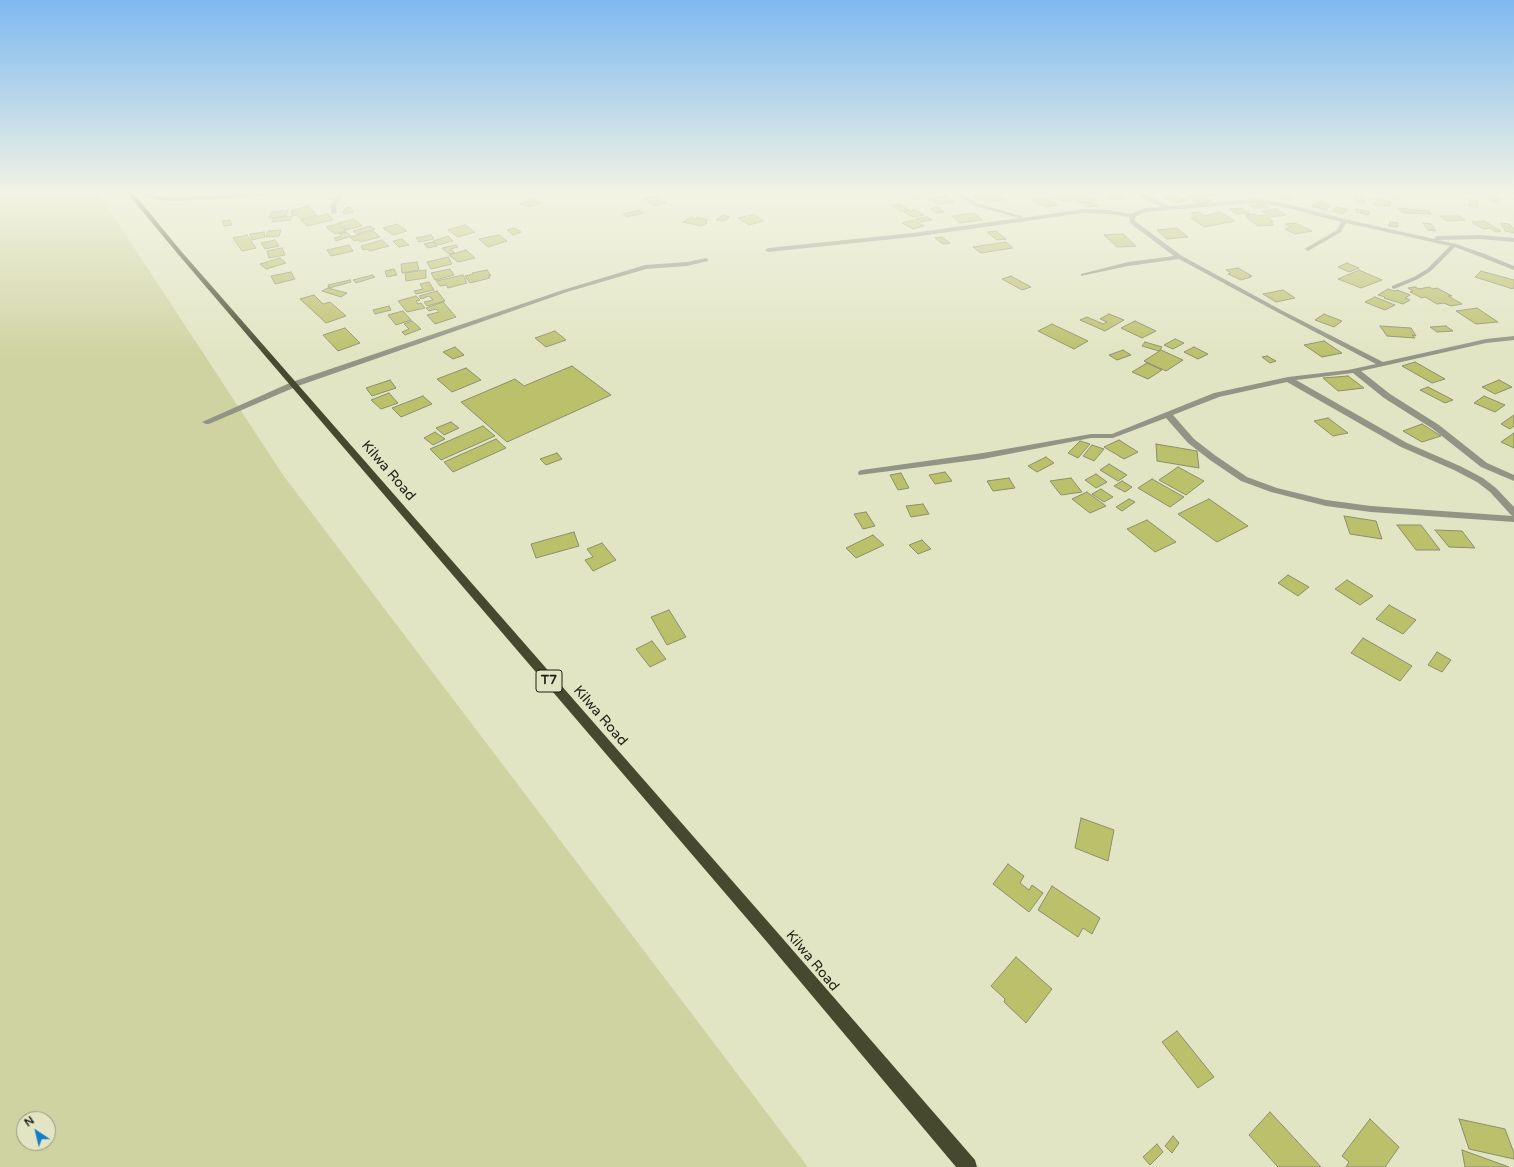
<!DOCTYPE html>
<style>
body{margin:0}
#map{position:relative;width:1514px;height:1167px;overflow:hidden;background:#e2e5c3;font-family:"Varela Round",sans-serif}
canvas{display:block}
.north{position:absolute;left:16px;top:1111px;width:40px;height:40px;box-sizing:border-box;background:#e2e5c3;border:1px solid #94967c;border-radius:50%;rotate:325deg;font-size:11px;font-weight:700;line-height:16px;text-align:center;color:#1e1f12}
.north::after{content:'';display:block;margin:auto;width:14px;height:18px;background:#127ec8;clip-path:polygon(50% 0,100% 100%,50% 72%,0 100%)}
</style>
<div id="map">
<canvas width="1514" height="1167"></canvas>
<div class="north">N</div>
</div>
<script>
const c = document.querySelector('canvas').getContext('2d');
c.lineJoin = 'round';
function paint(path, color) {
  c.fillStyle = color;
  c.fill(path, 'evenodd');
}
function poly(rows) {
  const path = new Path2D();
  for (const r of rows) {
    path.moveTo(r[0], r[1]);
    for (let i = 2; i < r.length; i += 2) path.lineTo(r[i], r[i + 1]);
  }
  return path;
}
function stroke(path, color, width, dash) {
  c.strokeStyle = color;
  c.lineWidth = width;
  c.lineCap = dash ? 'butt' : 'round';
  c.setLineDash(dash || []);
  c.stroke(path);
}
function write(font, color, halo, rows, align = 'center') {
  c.font = font + ' "Varela Round",sans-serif';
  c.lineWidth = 3;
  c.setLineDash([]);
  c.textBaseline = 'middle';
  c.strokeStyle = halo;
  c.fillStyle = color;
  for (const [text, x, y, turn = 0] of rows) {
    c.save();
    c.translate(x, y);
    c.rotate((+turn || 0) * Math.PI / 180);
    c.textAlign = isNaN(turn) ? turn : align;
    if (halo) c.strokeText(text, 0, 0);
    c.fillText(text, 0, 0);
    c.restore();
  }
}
paint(poly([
 [0,194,99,194,283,475,808,1167,0,1167],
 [24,1119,48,1119,48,1143,24,1143]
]), '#cfd3a1');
const building = poly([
 [905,194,926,194,928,195,916,199,912,198,905,194],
 [987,194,989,196,998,196,1003,200,987,202,986,200,978,200,973,195,987,194],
 [1082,194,1088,197,1091,197,1096,200,1080,203,1068,195,1082,194],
 [1108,194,1125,195,1126,199,1108,198,1108,194],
 [1195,194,1216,194,1206,197,1195,194],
 [1275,194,1288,194,1294,195,1290,199,1273,196,1275,194],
 [1385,194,1399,195,1400,199,1386,197,1385,194],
 [1486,194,1495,195,1499,202,1490,201,1486,194],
 [1065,195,1074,200,1064,202,1054,197,1065,195],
 [1173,195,1187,200,1176,203,1163,198,1173,195],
 [1197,195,1212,201,1201,204,1187,197,1197,195],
 [659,196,667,203,653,206,644,198,659,196],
 [947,196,954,202,937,204,930,199,947,196],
 [1354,196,1364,197,1365,203,1355,201,1354,196],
 [1045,198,1057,205,1046,207,1033,201,1045,198],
 [531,199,541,203,530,207,520,204,531,199],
 [1376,199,1391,202,1390,206,1374,205,1376,199],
 [1470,200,1478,201,1477,208,1469,206,1470,200],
 [1320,201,1327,203,1324,204,1331,206,1325,210,1312,206,1320,201],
 [1093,202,1098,206,1087,207,1083,203,1093,202],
 [899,204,909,210,901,212,892,206,899,204],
 [1265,204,1269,208,1254,208,1249,205,1265,204],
 [308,206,317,215,301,219,296,215,293,216,291,213,293,213,291,211,308,206],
 [350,207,354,212,344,214,342,212,346,211,344,209,350,207],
 [938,207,944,212,936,213,930,209,938,207],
 [1338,207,1348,210,1342,214,1332,211,1338,207],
 [1242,208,1250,213,1237,214,1229,209,1242,208],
 [1398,208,1429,211,1431,214,1402,213,1398,208],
 [1276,209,1286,215,1271,217,1262,211,1276,209],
 [1356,209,1370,212,1369,215,1356,212,1356,209],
 [288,210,286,216,269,218,272,212,288,210],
 [640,210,644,213,627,217,623,214,640,210],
 [915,210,924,215,913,217,904,212,915,210],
 [1199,212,1204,216,1220,212,1235,221,1204,227,1191,218,1196,217,1191,213,1199,212],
 [974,213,982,220,960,223,952,216,974,213],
 [328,214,333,220,307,226,301,220,328,214],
 [753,214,764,221,749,225,738,218,753,214],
 [1255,214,1258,216,1265,215,1274,222,1270,222,1274,225,1258,226,1246,217,1249,216,1246,215,1255,214],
 [723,215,730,217,724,221,716,220,723,215],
 [292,216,291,220,272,222,273,218,292,216],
 [1440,216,1459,216,1465,220,1447,221,1440,216],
 [691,217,695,219,698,217,708,220,705,222,707,223,701,226,683,222,691,217],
 [927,217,932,220,920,222,915,219,927,217],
 [354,219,362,226,346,230,338,223,354,219],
 [230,220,232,225,224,226,222,221,230,220],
 [913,220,924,226,913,229,902,223,913,220],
 [1484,221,1501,231,1496,232,1490,228,1483,229,1472,222,1484,221],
 [1390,222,1398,223,1398,227,1389,226,1390,222],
 [1295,223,1312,231,1295,234,1285,229,1291,227,1285,224,1295,223],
 [1423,223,1431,224,1436,231,1428,230,1423,223],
 [1501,223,1510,224,1511,227,1514,228,1514,233,1505,231,1501,223],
 [337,224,346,231,335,234,326,227,337,224],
 [397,224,407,231,393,235,383,228,397,224],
 [465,225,475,232,458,237,448,230,465,225],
 [370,226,375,229,357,234,353,231,370,226],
 [514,228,521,232,513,235,507,230,514,228],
 [1177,228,1188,237,1167,239,1157,230,1177,228],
 [281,230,279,236,266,237,268,231,281,230],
 [373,231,380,237,360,242,358,240,354,241,350,237,373,231],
 [996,231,1006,239,997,240,987,232,996,231],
 [264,232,265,237,252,240,250,234,264,232],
 [346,232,351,236,336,241,334,238,342,236,339,234,346,232],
 [1123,234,1136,246,1117,247,1104,235,1123,234],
 [247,235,256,248,242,251,233,238,247,235],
 [431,235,434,239,419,242,416,238,431,235],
 [499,235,507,241,488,247,479,239,499,235],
 [448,236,453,241,438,245,433,241,448,236],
 [942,237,950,243,943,244,935,238,942,237],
 [402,239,409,245,399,247,393,241,402,239],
 [275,240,279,246,265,249,261,243,275,240],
 [382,240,389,246,370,251,367,249,363,250,361,246,382,240],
 [433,242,437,246,428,248,424,244,433,242],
 [1006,242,1013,248,981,253,973,247,1006,242],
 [349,245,353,251,331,256,327,250,349,245],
 [456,245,458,247,451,249,455,253,449,254,442,248,456,245],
 [282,248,285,255,269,258,267,251,282,248],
 [466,250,475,258,458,262,449,255,466,250],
 [448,257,452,264,431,269,427,262,448,257],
 [280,258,286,263,266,269,260,264,280,258],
 [417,262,419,270,402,273,401,264,417,262],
 [1347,263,1359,268,1349,272,1338,267,1347,263],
 [1238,268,1252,276,1249,276,1251,277,1241,280,1228,274,1231,273,1226,270,1238,268],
 [394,269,397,275,387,277,385,271,394,269],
 [450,269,454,275,435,280,431,273,450,269],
 [426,270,426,278,406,281,405,273,426,270],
 [487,270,491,276,488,276,490,278,470,283,465,276,473,274,472,273,487,270],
 [1359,270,1382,280,1361,288,1338,279,1359,270],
 [1481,271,1514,280,1514,287,1513,289,1475,277,1481,271],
 [291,272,295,279,275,284,271,276,291,272],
 [372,275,375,277,356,283,353,280,372,275],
 [463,275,467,283,448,288,446,285,440,286,436,281,463,275],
 [1011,276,1031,287,1022,290,1002,279,1011,276],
 [350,280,351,282,329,288,328,285,350,280],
 [429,282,434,290,416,294,414,291,423,289,420,284,429,282],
 [1415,287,1419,289,1429,287,1433,289,1437,288,1452,296,1448,296,1462,304,1451,306,1444,303,1437,304,1425,297,1422,298,1410,292,1413,291,1408,288,1415,287],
 [328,288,339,291,347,293,341,297,322,291,328,288],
 [1388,289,1395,291,1397,290,1410,295,1405,298,1410,300,1403,304,1384,298,1385,297,1378,295,1388,289],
 [1283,290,1295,298,1276,302,1263,294,1283,290],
 [437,291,445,301,427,306,424,302,433,300,429,296,421,299,419,296,437,291],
 [314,295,323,304,330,302,346,316,326,323,300,299,314,295],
 [416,296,420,300,416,301,418,304,421,303,425,308,407,312,398,301,416,296],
 [1375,297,1395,305,1385,310,1365,302,1375,297],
 [443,302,456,317,435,324,427,315,439,312,436,309,429,311,426,308,443,302],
 [389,306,391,310,375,314,373,310,389,306],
 [1477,308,1498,322,1476,324,1456,311,1477,308],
 [403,311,411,320,396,325,388,315,403,311],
 [1109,314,1124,320,1105,331,1080,320,1087,317,1103,324,1107,322,1100,319,1109,314],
 [1324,314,1342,321,1334,327,1315,320,1324,314],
 [412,321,421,329,405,335,402,332,409,329,404,324,412,321],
 [1135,321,1156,331,1142,338,1121,328,1135,321],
 [1052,324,1088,341,1074,349,1038,331,1052,324],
 [1380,326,1411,328,1416,336,1412,335,1415,338,1387,336,1380,326],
 [1446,326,1453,331,1437,332,1430,327,1446,326],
 [345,328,360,343,338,351,323,335,345,328],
 [555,331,566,340,546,347,535,338,555,331],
 [1175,339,1184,343,1173,349,1164,345,1175,339],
 [1324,341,1342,353,1322,357,1304,345,1324,341],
 [1145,342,1162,347,1159,351,1142,346,1145,342],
 [455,347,464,355,453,359,443,352,455,347],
 [1194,347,1208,354,1198,359,1184,352,1194,347],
 [1123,350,1131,355,1117,360,1109,355,1123,350],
 [1161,350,1183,360,1166,371,1144,361,1161,350],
 [1267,356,1276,361,1270,363,1262,357,1267,356],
 [1415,362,1445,379,1432,383,1402,366,1415,362],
 [1147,363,1162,370,1148,379,1132,372,1147,363],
 [572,366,611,395,507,442,461,402,515,379,524,386,572,366],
 [466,368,481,380,452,392,437,379,466,368],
 [1348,376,1364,388,1338,391,1323,378,1348,376],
 [390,380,396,388,372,396,366,388,390,380],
 [1499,380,1512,387,1495,394,1482,387,1499,380],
 [1428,387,1453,400,1445,403,1420,390,1428,387],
 [389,393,398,403,381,409,371,400,389,393],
 [423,396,432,404,401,417,392,408,423,396],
 [1484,396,1505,405,1495,412,1474,403,1484,396],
 [1514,415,1514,426,1510,429,1501,424,1514,415],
 [1328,418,1348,433,1333,436,1314,421,1328,418],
 [451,422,459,428,444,435,436,428,451,422],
 [1422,424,1441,436,1422,442,1403,431,1422,424],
 [483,426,495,436,441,460,430,449,483,426],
 [435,432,445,439,433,445,424,438,435,432],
 [1514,433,1514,448,1501,442,1514,433],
 [496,439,506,448,453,472,444,462,496,439],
 [1119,440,1138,452,1124,459,1104,447,1119,440],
 [1080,441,1090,444,1078,458,1068,453,1080,441],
 [1156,444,1197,451,1199,468,1157,461,1156,444],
 [1092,445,1104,449,1094,461,1083,456,1092,445],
 [557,453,562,459,546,465,540,459,557,453],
 [1046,457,1054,463,1037,472,1028,466,1046,457],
 [1109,464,1127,475,1118,481,1100,470,1109,464],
 [1178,467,1204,481,1186,495,1159,480,1178,467],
 [945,472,952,481,935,484,929,475,945,472],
 [901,473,909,488,898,490,890,475,901,473],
 [1096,474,1107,482,1096,488,1085,480,1096,474],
 [1009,478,1015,488,993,491,987,481,1009,478],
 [1071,478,1082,492,1061,495,1050,481,1071,478],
 [1152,479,1184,497,1170,507,1138,488,1152,479],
 [1122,481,1132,487,1125,492,1114,486,1122,481],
 [1101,489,1113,497,1104,502,1092,494,1101,489],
 [1087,492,1106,506,1090,513,1072,499,1087,492],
 [1129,499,1135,502,1122,511,1116,507,1129,499],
 [1209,499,1248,526,1217,542,1178,514,1209,499],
 [923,504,929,514,911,517,906,506,923,504],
 [866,512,875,526,863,529,854,514,866,512],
 [1344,516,1376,521,1382,539,1350,534,1344,516],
 [1147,520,1176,542,1155,552,1127,529,1147,520],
 [1397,525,1421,525,1440,550,1416,550,1397,525],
 [1435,530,1462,531,1475,548,1449,547,1435,530],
 [574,532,579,546,536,558,531,544,574,532],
 [873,535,884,545,856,558,846,548,873,535],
 [922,540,931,549,918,554,909,545,922,540],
 [602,543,616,560,593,571,585,560,593,557,587,549,602,543],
 [1288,575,1309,587,1298,596,1278,583,1288,575],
 [1347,580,1373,596,1360,605,1335,589,1347,580],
 [1389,605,1416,620,1403,634,1376,619,1389,605],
 [669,610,686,637,667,645,651,617,669,610],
 [1363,638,1412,666,1400,681,1351,653,1363,638],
 [652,641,666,659,650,667,636,649,652,641],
 [1437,652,1451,660,1442,672,1428,665,1437,652],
 [1081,818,1114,830,1108,861,1075,848,1081,818],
 [1008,864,1024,876,1020,883,1029,890,1032,885,1043,893,1029,912,993,884,1008,864],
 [1052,886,1100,918,1092,934,1083,928,1078,937,1038,910,1052,886],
 [1016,957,1052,989,1026,1023,1004,1002,1005,999,991,986,1016,957],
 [1177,1031,1214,1077,1198,1088,1162,1042,1177,1031],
 [1270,1112,1321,1167,1278,1167,1249,1135,1270,1112],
 [1370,1119,1399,1147,1385,1167,1346,1167,1349,1162,1342,1156,1370,1119],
 [1459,1119,1505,1129,1514,1153,1514,1159,1469,1149,1459,1119],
 [1173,1136,1179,1143,1172,1153,1165,1146,1173,1136],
 [1157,1144,1163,1152,1150,1165,1143,1157,1157,1144],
 [1462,1150,1509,1167,1465,1167,1462,1150]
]);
paint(building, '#bbc06b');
stroke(building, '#8b8e6e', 1);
paint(poly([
 [137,194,176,197,239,194,266,194,263,196,176,201,158,200,137,194],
 [338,194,344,194,336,206,337,213,332,214,330,206,338,194],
 [955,194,961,194,979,204,1022,216,1022,218,1084,209,1110,210,1131,214,1144,208,1162,207,1136,194,1143,194,1170,206,1254,199,1279,202,1345,219,1434,239,1436,236,1480,235,1514,238,1514,242,1480,239,1438,240,1456,244,1485,254,1514,266,1514,270,1455,247,1431,271,1418,279,1394,289,1392,288,1392,286,1414,277,1427,269,1450,246,1346,223,1341,232,1308,251,1305,249,1306,248,1337,230,1341,222,1279,206,1254,203,1145,212,1135,217,1135,221,1182,256,1281,310,1383,362,1486,339,1514,336,1514,340,1486,343,1361,371,1390,394,1439,425,1487,463,1514,475,1514,481,1481,467,1433,429,1384,398,1353,373,1296,380,1407,443,1460,466,1483,478,1496,488,1514,507,1514,522,1371,512,1326,506,1271,492,1241,481,1210,460,1188,443,1166,418,1113,438,1091,438,983,459,859,475,858,473,859,471,862,470,983,453,1091,434,1112,434,1214,393,1288,377,1348,370,1376,364,1277,312,1179,259,1128,266,1081,276,1081,274,1128,262,1174,256,1130,223,1129,217,1110,214,1084,213,913,237,768,252,765,250,768,248,913,233,1019,218,975,206,955,194],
 [1287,382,1401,447,1454,470,1477,482,1490,492,1511,515,1513,516,1371,506,1326,500,1277,488,1247,477,1216,456,1194,439,1173,415,1219,397,1287,382],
 [706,258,708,259,708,261,687,266,646,269,567,292,298,386,209,424,206,424,202,422,292,382,563,290,645,265,687,262,706,258]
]), '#929486');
paint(poly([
 [128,194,134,194,181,251,777,932,975,1160,977,1167,956,1167,767,942,177,253,128,194]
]), '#47492e');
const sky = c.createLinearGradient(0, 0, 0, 357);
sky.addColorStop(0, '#7db9f0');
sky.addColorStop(0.54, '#f2f3e4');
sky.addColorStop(1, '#f2f3e400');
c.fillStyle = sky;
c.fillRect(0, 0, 1514, 357);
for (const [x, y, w] of [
 [549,681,26]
]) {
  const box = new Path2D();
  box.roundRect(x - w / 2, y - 11, w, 22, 3);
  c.fillStyle = '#e2e5c3';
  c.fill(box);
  stroke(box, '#1e1f12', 1);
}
write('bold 13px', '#1e1f12', null, [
 ["T7",549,681]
]);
write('14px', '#1e1f12', '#e2e5c3', [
 ["Kilwa Road",388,471,49],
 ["Kilwa Road",600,716,49],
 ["Kilwa Road",812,961,50]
]);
</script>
